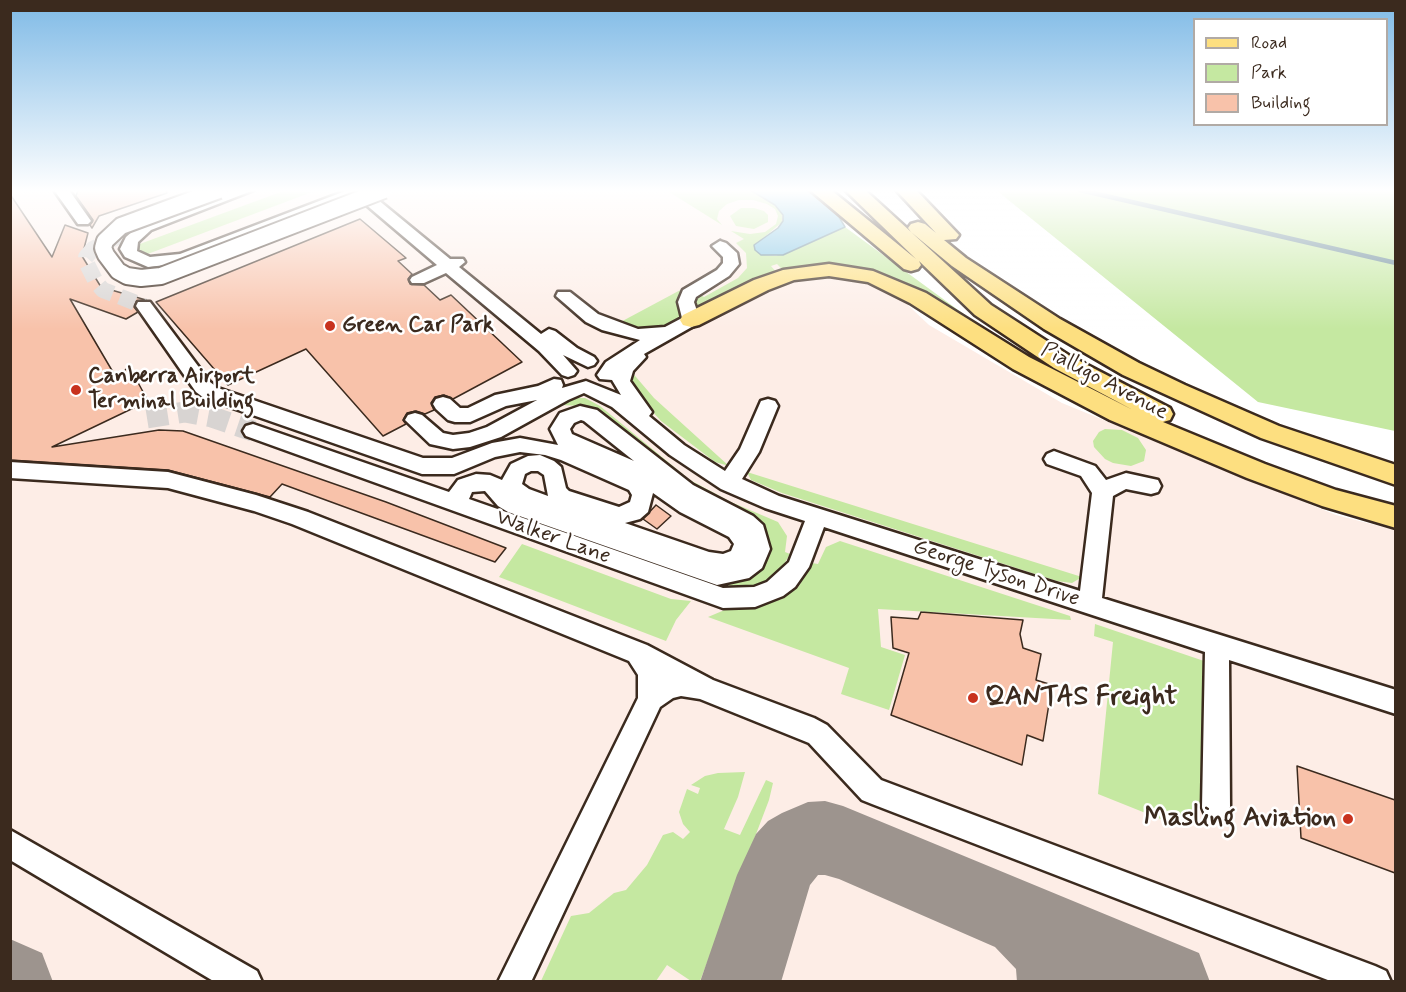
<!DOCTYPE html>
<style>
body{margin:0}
#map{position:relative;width:1406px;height:992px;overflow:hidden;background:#fff;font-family:Mynerve,sans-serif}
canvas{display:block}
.frame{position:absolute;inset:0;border:12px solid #3b2a1e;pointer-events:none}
.legend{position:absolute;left:1193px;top:18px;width:195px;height:108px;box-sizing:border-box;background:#fff;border:2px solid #b1aaa5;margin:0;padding:8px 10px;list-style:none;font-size:18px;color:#3b2a1e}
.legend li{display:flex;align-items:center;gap:12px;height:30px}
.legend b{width:30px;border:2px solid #b1aaa5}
</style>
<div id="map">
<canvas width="1406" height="992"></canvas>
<div class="frame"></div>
<ul class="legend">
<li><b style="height:8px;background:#fddf80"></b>Road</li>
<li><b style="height:16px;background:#c5e8a1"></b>Park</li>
<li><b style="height:16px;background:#f8c2aa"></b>Building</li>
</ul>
</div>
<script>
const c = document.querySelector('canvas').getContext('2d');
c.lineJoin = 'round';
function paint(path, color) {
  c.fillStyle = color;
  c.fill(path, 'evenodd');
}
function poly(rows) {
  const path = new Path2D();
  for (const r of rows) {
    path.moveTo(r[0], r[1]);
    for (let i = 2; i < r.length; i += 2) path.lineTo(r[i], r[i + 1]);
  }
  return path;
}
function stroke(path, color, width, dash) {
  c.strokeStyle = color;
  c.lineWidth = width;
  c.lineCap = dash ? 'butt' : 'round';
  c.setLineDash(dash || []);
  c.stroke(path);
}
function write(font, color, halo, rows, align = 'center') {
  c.font = font + ' Mynerve,sans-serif';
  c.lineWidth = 5;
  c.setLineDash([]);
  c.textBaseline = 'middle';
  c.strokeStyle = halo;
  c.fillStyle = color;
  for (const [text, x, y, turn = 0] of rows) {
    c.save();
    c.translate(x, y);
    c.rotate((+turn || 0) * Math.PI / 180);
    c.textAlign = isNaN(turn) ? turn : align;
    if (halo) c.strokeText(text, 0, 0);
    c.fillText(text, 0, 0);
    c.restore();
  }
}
paint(poly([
 [10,190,780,190,853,253,929,325,1062,403,1336,515,1395,530,1395,981,11,981]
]), '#fdede6');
paint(poly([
 [286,190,312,192,145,255,139,252,137,245],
 [666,190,750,190,773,204,782,212,782,222,754,246,756,251,764,255,776,256,845,227,969,318,964,321,866,270,828,265,806,265,784,271,777,264,771,266,777,273,696,312,692,306,694,298,699,294,704,297,738,278,747,268,746,253,736,243,744,239,731,231,750,234,765,232,776,224,778,216,775,209,767,204,753,200,739,200,727,204,719,211,717,219,722,225],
 [996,190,1395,190,1395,431,1258,402],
 [741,208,754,208,764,211,768,215,768,222,754,229,736,226,730,216],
 [686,287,679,299,683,319,674,324,646,332,615,325],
 [630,370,654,398,729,466,715,462,661,421,632,389,628,376],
 [578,398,585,398,600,406,690,480,731,502,778,522,787,536,785,552,790,554,780,571,760,584,741,588,724,587,725,582,751,575,710,498,583,406,560,405],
 [1105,429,1122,430,1138,438,1146,450,1144,461,1131,466,1113,463,1105,459,1094,447,1093,441,1099,432],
 [747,472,1082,577,1072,583,1057,581,782,493,751,480],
 [840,541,1070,616,1071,620,878,609,881,647,905,655,889,710,841,694,849,668,708,617,727,609,751,609,782,599,799,586,812,563,818,564,826,547],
 [522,544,671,599,691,601,676,620,666,641,499,577],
 [1095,624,1204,661,1200,805,1173,824,1098,794,1113,642,1094,636],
 [745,772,738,797,724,829,740,835,766,780,773,783,769,800,700,981,691,981,667,965,656,981,541,981,571,916,589,913,614,893,626,890,647,865,663,835,673,832,683,839,690,832,683,824,679,812,687,789,698,794,700,788,691,785,705,776,718,773]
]), '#c5e8a1');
const water = poly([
 [750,190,808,190,839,217,845,227,783,255,761,255,755,250,754,245,778,228,783,221,783,215,775,205,750,190]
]);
paint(water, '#81c3e2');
stroke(water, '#658694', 1.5);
stroke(poly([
 [1080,190,1396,263]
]), '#658694', 4.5);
paint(poly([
 [825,801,843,806,1199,953,1210,982,1017,982,1016,969,995,947,839,879,825,875,818,875,810,885,781,982,700,982,737,875,756,834,768,821,782,813,808,802,825,801],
 [10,939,42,953,53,982,10,982,10,939]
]), '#9d948e');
const building = poly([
 [78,190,166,190,167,193,99,216,92,228,90,225,93,220,76,196,78,190],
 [10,194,52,257,65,225,88,233,82,256,101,287,146,300,136,301,134,307,138,312,126,319,70,299,117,379,129,366,148,401,52,447,159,430,183,431,386,502,506,548,495,562,282,484,270,497,168,470,10,460,10,194],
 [360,219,406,258,398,261,412,274,408,279,410,284,424,285,440,300,451,295,522,362,453,399,444,395,435,397,431,403,434,410,425,414,416,411,407,413,403,420,406,424,383,436,306,349,228,385,156,302,360,219],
 [656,505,671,516,657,529,643,519,656,505],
 [921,612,1023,620,1020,634,1023,648,1041,654,1036,680,1052,685,1043,741,1027,735,1022,765,891,715,909,653,893,648,891,617,918,619,921,612],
 [1297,766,1395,800,1395,873,1301,838,1297,766]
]);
paint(building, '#f8c2aa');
stroke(building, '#3b2a1e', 1.5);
stroke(poly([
 [119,236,93,249,86,257,86,262,96,282,103,290,144,306]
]), '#d8d4d2', 16, [16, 8]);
stroke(poly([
 [147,418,185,412,212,417,253,431]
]), '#d8d4d2', 21, [21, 10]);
const minor = poly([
 [54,190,69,190,91,221,88,224,78,224,54,190],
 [232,190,254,190,151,230,138,242,137,251,150,257,180,254,348,190,366,190,450,259,463,259,465,262,459,267,541,334,549,329,555,331,577,348,594,357,597,361,594,365,588,367,563,355,577,371,574,375,568,377,562,375,539,351,446,273,424,283,412,283,410,280,412,277,437,265,357,197,183,263,148,267,125,257,120,249,126,237,141,224,232,190],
 [720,241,726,243,737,253,739,264,729,276,696,297,694,302,700,320,697,324,644,354,646,357,633,371,630,381,652,412,649,416,684,445,725,471,740,449,761,401,768,399,775,401,778,406,759,452,742,479,779,496,1080,591,1092,493,1081,476,1047,464,1044,459,1047,454,1054,451,1095,466,1106,480,1126,473,1158,480,1161,486,1158,492,1151,494,1126,489,1113,496,1102,598,1396,690,1396,714,1229,660,1230,807,1226,817,1216,821,1206,817,1202,807,1205,652,824,527,809,567,795,587,783,596,755,607,723,608,246,436,243,431,246,426,253,424,449,492,458,480,476,474,490,475,502,480,511,464,528,456,540,455,554,461,561,467,566,488,569,491,619,507,630,502,632,495,629,490,561,460,545,455,520,452,495,457,454,474,422,474,204,398,196,392,136,306,138,302,150,302,210,382,218,388,423,458,452,458,492,443,520,438,558,445,550,429,560,413,580,406,597,410,693,485,753,516,763,525,770,549,762,568,749,578,717,585,508,512,498,506,485,491,472,492,469,499,723,588,754,587,767,582,789,562,805,521,765,508,721,489,670,455,612,407,584,393,568,400,501,437,470,447,453,449,430,444,405,420,408,415,415,413,422,415,443,433,453,435,469,433,487,427,537,400,506,406,470,422,455,422,448,420,436,409,433,404,436,399,443,397,450,399,460,408,468,408,495,395,538,386,554,379,561,380,563,385,562,388,586,381,621,395,612,380,600,379,597,375,606,362,640,340,602,330,586,322,556,296,558,292,570,292,598,314,638,329,665,327,682,318,678,302,683,290,717,270,723,263,723,257,712,246,720,241],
 [581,420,584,421,634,461,572,434,570,429,574,423,581,420],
 [531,471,538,471,544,475,548,496,529,489,522,484,525,474,531,471],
 [653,493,680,512,729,537,734,544,731,551,723,554,709,552,625,523,640,519,648,512,653,493],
 [10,462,168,472,256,495,308,512,647,645,713,680,814,718,827,725,881,780,1375,966,1386,971,1391,982,1333,982,872,804,862,800,809,743,700,699,681,696,673,698,660,707,531,982,498,982,638,698,638,675,629,661,292,524,254,511,168,488,10,478,10,462],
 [10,830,257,971,262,982,215,982,10,860,10,830]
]);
const major = poly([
 [810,190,831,190,916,259,845,190,865,190,991,305,1070,356,1170,408,1173,414,1170,420,1163,422,1265,464,1336,490,1396,506,1396,528,1322,506,1247,478,1110,420,1013,369,910,303,868,282,829,276,794,280,768,290,699,325,691,327,683,325,680,320,683,315,754,280,783,270,829,264,873,271,926,293,1029,357,1133,410,1054,368,975,315,919,261,921,265,918,269,911,271,904,269,810,190],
 [896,190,916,190,959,235,956,239,944,240,966,258,1060,319,1139,363,1185,385,1279,426,1396,465,1396,485,1261,438,1123,375,1044,329,952,266,911,232,908,228,911,224,918,222,925,224,936,233,896,190]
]);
stroke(minor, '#3b2a1e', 5);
stroke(major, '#3b2a1e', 5);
paint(minor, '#fff');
paint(major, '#fddf80');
const minorBridge = poly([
 [219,190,121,226,105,241,103,248,106,255,118,271,127,276,141,278,161,276,384,190]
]);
stroke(minorBridge, '#3b2a1e', 20, []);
stroke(minorBridge, '#fff', 16);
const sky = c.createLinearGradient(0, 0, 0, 329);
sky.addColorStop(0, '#7fbae6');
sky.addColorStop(0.58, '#fff');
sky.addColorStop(1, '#ffffff00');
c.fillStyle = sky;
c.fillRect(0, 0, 1406, 329);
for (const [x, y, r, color] of [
 [330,326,6,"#c8321e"],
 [76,390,6,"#c8321e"],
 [973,698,6,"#c8321e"],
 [1348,819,6,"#c8321e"]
]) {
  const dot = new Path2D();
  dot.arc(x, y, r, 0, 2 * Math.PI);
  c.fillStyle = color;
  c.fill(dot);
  stroke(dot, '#fff', 2);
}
write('bold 22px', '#3b2a1e', '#fff', [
 ["Green Car Park",342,326],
 ["Canberra Airport",88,377],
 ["Terminal Building",88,402]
], 'left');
write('22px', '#3b2a1e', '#fff', [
 ["Pialligo Avenue",1104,382,28],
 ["Walker Lane",553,538,20],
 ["George Tyson Drive",996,574,18]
]);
write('bold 27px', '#3b2a1e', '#fff', [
 ["QANTAS Freight",985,698],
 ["Masling Aviation",1336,819,"right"]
], 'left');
</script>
